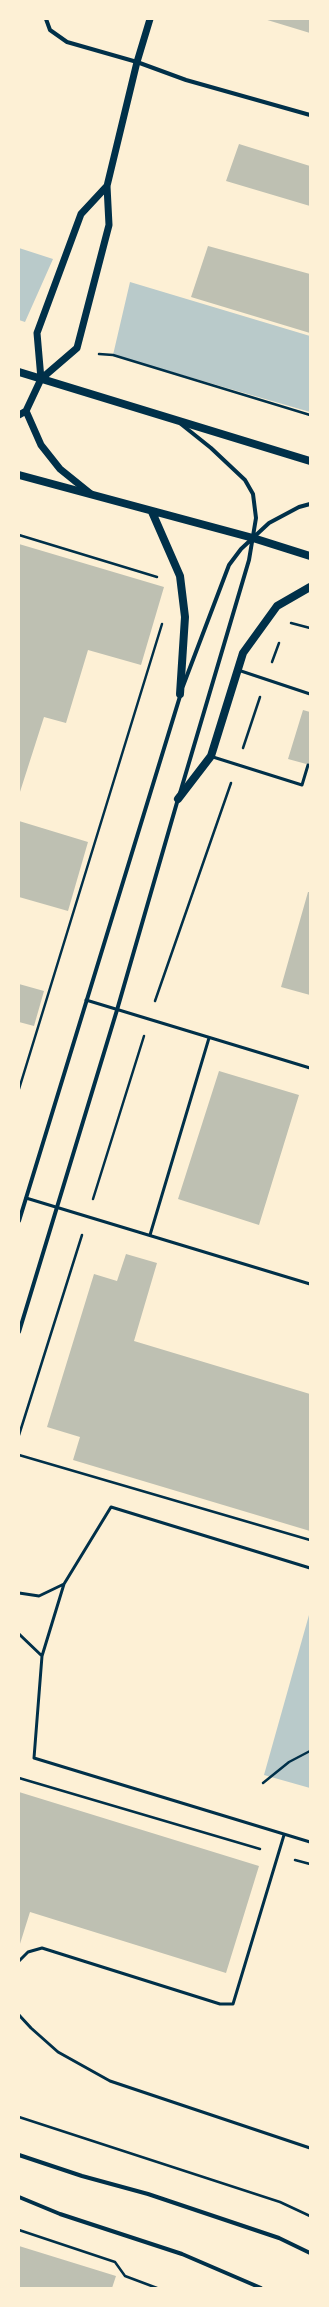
<!DOCTYPE html>
<style>
body{margin:0}
#map{position:relative;width:329px;height:2307px;overflow:hidden;background:#fdf0d5;font-family:Merriweather,serif}
canvas{display:block}
.frame{position:absolute;inset:0;border:20px solid #fdf0d5;pointer-events:none}
</style>
<div id="map">
<canvas width="329" height="2307"></canvas>
<div class="frame"></div>
</div>
<script>
const c = document.querySelector('canvas').getContext('2d');
c.lineJoin = 'round';
function paint(path, color) {
  c.fillStyle = color;
  c.fill(path, 'evenodd');
}
function poly(rows) {
  const path = new Path2D();
  for (const r of rows) {
    path.moveTo(r[0], r[1]);
    for (let i = 2; i < r.length; i += 2) path.lineTo(r[i], r[i + 1]);
  }
  return path;
}
function stroke(path, color, width, dash) {
  c.strokeStyle = color;
  c.lineWidth = width;
  c.lineCap = dash ? 'butt' : 'round';
  c.setLineDash(dash || []);
  c.stroke(path);
}
paint(poly([
 [19,248,53,259,25,322,19,320],
 [130,282,310,336,310,412,113,355],
 [309,1615,310,1616,310,1788,264,1775]
]), '#b9caca');
paint(poly([
 [265,19,310,19,310,33,264,19],
 [239,144,310,166,310,206,226,181],
 [208,246,310,274,310,333,191,297],
 [19,544,164,587,141,665,88,650,66,723,44,717,19,795],
 [303,710,310,712,310,765,288,759],
 [19,821,88,842,68,911,19,897],
 [308,892,310,892,310,995,281,987],
 [19,984,44,991,34,1026,19,1022],
 [219,1071,299,1095,259,1225,178,1199],
 [126,1254,157,1263,134,1341,310,1394,310,1531,73,1460,80,1437,47,1427,94,1274,117,1281],
 [19,1792,259,1866,226,1973,30,1912,19,1947],
 [19,2246,116,2276,112,2288,19,2288]
]), '#bec0b2');
stroke(poly([
 [99,354,113,355,310,415],
 [19,535,157,577],
 [291,623,310,628],
 [272,662,279,643],
 [243,748,260,697],
 [155,1001,231,783],
 [19,1089,162,624],
 [93,1199,144,1036],
 [19,1435,82,1235],
 [19,1455,310,1540],
 [19,1778,260,1849],
 [263,1783,289,1762,310,1751],
 [295,1860,310,1864],
 [19,2117,280,2202,310,2216],
 [19,2230,115,2262,125,2276,157,2288]
]), '#003049', 2.5);
stroke(poly([
 [238,670,310,694],
 [213,757,302,785,308,765],
 [86,1000,310,1068],
 [26,1198,310,1284],
 [150,1235,209,1038],
 [310,1568,111,1507,64,1584,42,1656,34,1758,310,1842],
 [19,1593,39,1596,64,1584],
 [19,1634,42,1656],
 [19,1961,28,1952,42,1948,220,2004,233,2004,284,1835],
 [19,2015,31,2028,58,2052,110,2081,310,2148]
]), '#003049', 3);
stroke(poly([
 [46,19,50,30,67,42,137,62,186,80,310,115],
 [183,686,229,565,241,549,269,523,299,507,310,504],
 [180,793,249,560,256,518,253,494,245,480,211,448,181,424],
 [19,1221,181,693],
 [19,1332,117,1010,178,799],
 [19,2155,82,2176,148,2194,279,2238,310,2253],
 [19,2197,60,2214,182,2254,261,2288]
]), '#003049', 4);
stroke(poly([
 [41,379,37,333,81,214,107,186],
 [26,411,41,445,60,469,91,494],
 [19,415,26,411,41,379,77,348,109,225,107,186,137,62,150,19]
]), '#003049', 7);
stroke(poly([
 [19,372,310,461],
 [19,475,253,538,310,556],
 [152,512,180,576,185,617,180,694],
 [178,799,211,756,243,653,277,606,310,587]
]), '#003049', 8);
</script>
